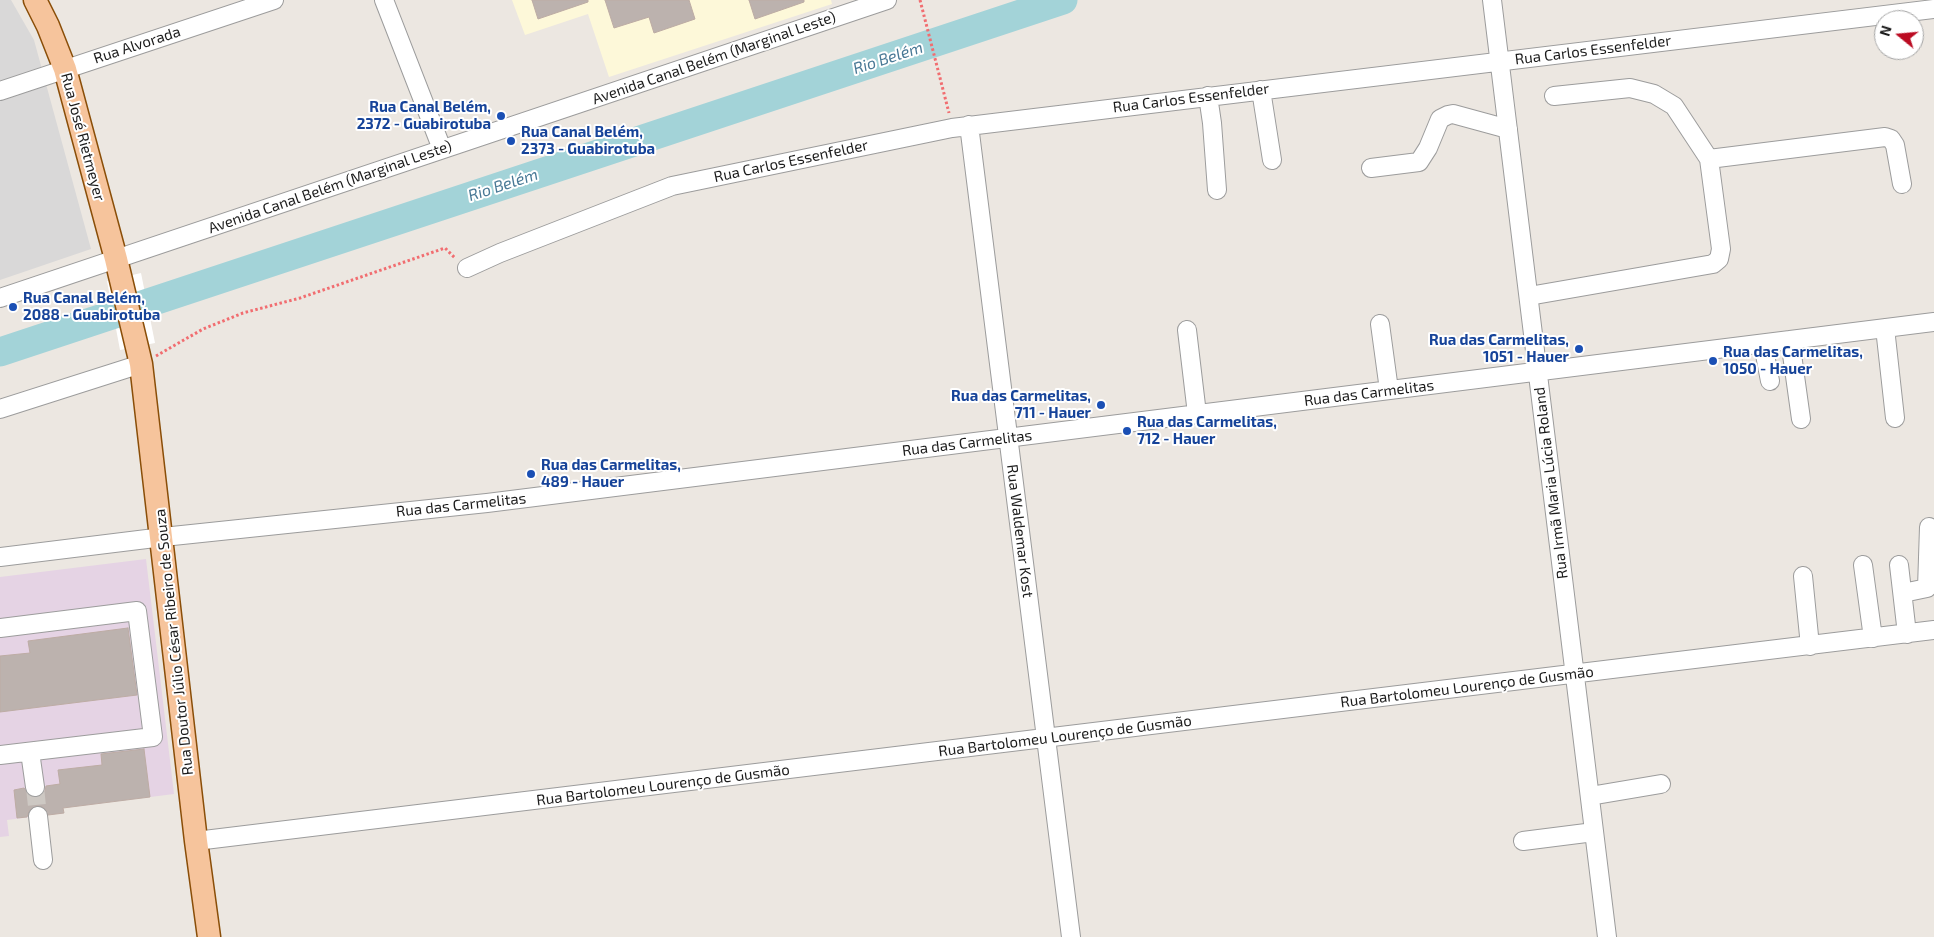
<!DOCTYPE html>
<meta charset="utf-8">
<style>
body{margin:0}
#map{position:relative;width:1934px;height:937px;overflow:hidden;background:#ece7e1;font-family:"Exo 2",sans-serif}
canvas{display:block}
.north{position:absolute;left:1874px;top:10px;width:50px;height:50px;box-sizing:border-box;background:#fff;border:1px solid #a4a4a4;border-radius:50%;rotate:287deg;font-size:14px;font-weight:700;line-height:20px;text-align:center;color:#1b1b1b}
.north::after{content:'';display:block;margin:auto;width:18px;height:22px;background:#bb0b22;clip-path:polygon(50% 0,100% 100%,50% 72%,0 100%)}
</style>
<div id="map">
<canvas width="1934" height="937"></canvas>
<div class="north">N</div>
</div>
<script>
const c = document.querySelector('canvas').getContext('2d');
c.lineJoin = 'round';
function paint(path, color) {
  c.fillStyle = color;
  c.fill(path, 'evenodd');
}
function poly(rows) {
  const path = new Path2D();
  for (const r of rows) {
    path.moveTo(r[0], r[1]);
    for (let i = 2; i < r.length; i += 2) path.lineTo(r[i], r[i + 1]);
  }
  return path;
}
function stroke(path, color, width, dash) {
  c.strokeStyle = color;
  c.lineWidth = width;
  c.lineCap = dash ? 'butt' : 'round';
  c.setLineDash(dash || []);
  c.stroke(path);
}
function write(font, color, halo, rows, align = 'center') {
  c.font = font + ' "Exo 2",sans-serif';
  c.lineWidth = 4;
  c.setLineDash([]);
  c.textBaseline = 'middle';
  c.strokeStyle = halo;
  c.fillStyle = color;
  for (const [text, x, y, turn = 0] of rows) {
    c.save();
    c.translate(x, y);
    c.rotate((+turn || 0) * Math.PI / 180);
    c.textAlign = isNaN(turn) ? turn : align;
    if (halo) c.strokeText(text, 0, 0);
    c.fillText(text, 0, 0);
    c.restore();
  }
}
paint(poly([
 [0,0,11,0,34,40,91,249,0,280]
]), '#d9d8d8');
paint(poly([
 [146,559,174,794,63,808,64,813,7,820,9,836,0,837,0,577]
]), '#e5d3e4');
paint(poly([
 [512,0,831,0,832,4,609,77,588,14,525,35]
]), '#fdf8d9');
paint(poly([
 [141,273,155,343,120,350,107,281]
]), '#fff');
stroke(poly([
 [0,352,1063,0]
]), '#a3d3d8', 29);
const building = poly([
 [532,0,588,0,588,2,538,19,532,0],
 [605,0,689,0,695,19,654,33,649,17,614,28,605,0],
 [749,0,804,0,804,2,755,19,749,0],
 [128,628,137,695,0,712,0,656,30,653,28,641,128,628],
 [144,749,150,797,63,808,64,813,48,815,43,807,36,806,29,811,27,817,17,818,14,790,24,788,31,797,37,797,45,791,46,786,60,784,58,770,102,765,101,754,144,749]
]);
paint(building, '#bcb2ae');
stroke(building, '#bdaca4', 1);
stroke(poly([
 [35,787,38,816]
]), '#cdc8c3', 18, [18, 9]);
const minor = poly([
 [384,0,442,149],
 [1492,0,1607,937],
 [1261,90,1272,160],
 [0,91,274,0],
 [1208,96,1212,123,1217,190],
 [1554,96,1630,88,1654,94,1674,106,1709,159],
 [969,125,1071,937],
 [1371,168,1419,162,1428,148,1440,119,1448,115,1453,114,1508,129],
 [467,268,500,253,672,186,952,128,1934,9],
 [1529,296,1713,264,1719,259,1721,249,1709,159,1885,137,1891,139,1895,145,1902,184],
 [0,298,887,0],
 [1380,324,1389,390],
 [1885,328,1895,418],
 [1187,330,1197,414],
 [1790,340,1801,419],
 [1763,344,1770,381],
 [0,409,141,364],
 [0,557,163,537,487,503,1934,322],
 [1863,565,1873,638],
 [1899,565,1907,634],
 [1803,576,1810,646],
 [1903,593,1927,588,1929,527],
 [0,628,137,611,153,737,0,755],
 [30,752,35,787],
 [1590,796,1661,784],
 [38,816,43,860],
 [196,841,1934,630],
 [1523,841,1594,832]
]);
const major = poly([
 [35,0,48,26,65,69,116,259,141,364,196,841,209,937]
]);
stroke(minor, '#9c9c9c', 20);
stroke(major, '#8a4e08', 25);
stroke(poly([
 [920,0,949,113],
 [156,356,203,329,243,313,300,298,445,248,455,258]
]), '#f16d70', 3, [2.5, 2.5]);
stroke(minor, '#fff', 18);
stroke(major, '#f6c49c', 22);
for (const [x, y, r, color] of [
 [501,116,5,"#1a4fb4"],
 [511,141,5,"#1a4fb4"],
 [13,307,5,"#1a4fb4"],
 [1579,349,5,"#1a4fb4"],
 [1713,361,5,"#1a4fb4"],
 [1101,405,5,"#1a4fb4"],
 [1127,431,5,"#1a4fb4"],
 [531,474,5,"#1a4fb4"]
]) {
  const dot = new Path2D();
  dot.arc(x, y, r, 0, 2 * Math.PI);
  c.fillStyle = color;
  c.fill(dot);
  stroke(dot, '#fff', 2);
}
write('15px', '#1b1b1b', '#fff', [
 ["Rua Alvorada",137,45,-18],
 ["Rua Carlos Essenfelder",1593,50,-7],
 ["Avenida Canal Belém (Marginal Leste)",714,58,-19],
 ["Rua Carlos Essenfelder",1191,98,-7],
 ["Rua José Rietmeyer",83,137,75],
 ["Rua Carlos Essenfelder",791,161,-12],
 ["Avenida Canal Belém (Marginal Leste)",330,187,-19],
 ["Rua das Carmelitas",1369,393,-7],
 ["Rua das Carmelitas",967,443,-7],
 ["Rua Irmã Maria Lúcia Roland",1551,483,-97],
 ["Rua das Carmelitas",461,505,-6],
 ["Rua Waldemar Kost",1020,531,83],
 ["Rua Doutor Júlio César Ribeiro de Souza",174,642,-96],
 ["Rua Bartolomeu Lourenço de Gusmão",1467,687,-7],
 ["Rua Bartolomeu Lourenço de Gusmão",1065,736,-7],
 ["Rua Bartolomeu Lourenço de Gusmão",663,785,-7]
]);
write('bold 15px', '#164399', '#fff', [
 ["Rua Canal Belém,",491,107,"right"],
 ["2372 - Guabirotuba",491,124,"right"],
 ["Rua Canal Belém,",521,132],
 ["2373 - Guabirotuba",521,149],
 ["Rua Canal Belém,",23,298],
 ["2088 - Guabirotuba",23,315],
 ["Rua das Carmelitas,",1569,340,"right"],
 ["1051 - Hauer",1569,357,"right"],
 ["Rua das Carmelitas,",1723,352],
 ["1050 - Hauer",1723,369],
 ["Rua das Carmelitas,",1091,396,"right"],
 ["711 - Hauer",1091,413,"right"],
 ["Rua das Carmelitas,",1137,422],
 ["712 - Hauer",1137,439],
 ["Rua das Carmelitas,",541,465],
 ["489 - Hauer",541,482]
], 'left');
write('italic 16px', '#487895', '#fff', [
 ["Rio Belém",888,58,-18],
 ["Rio Belém",503,185,-18]
]);
</script>
